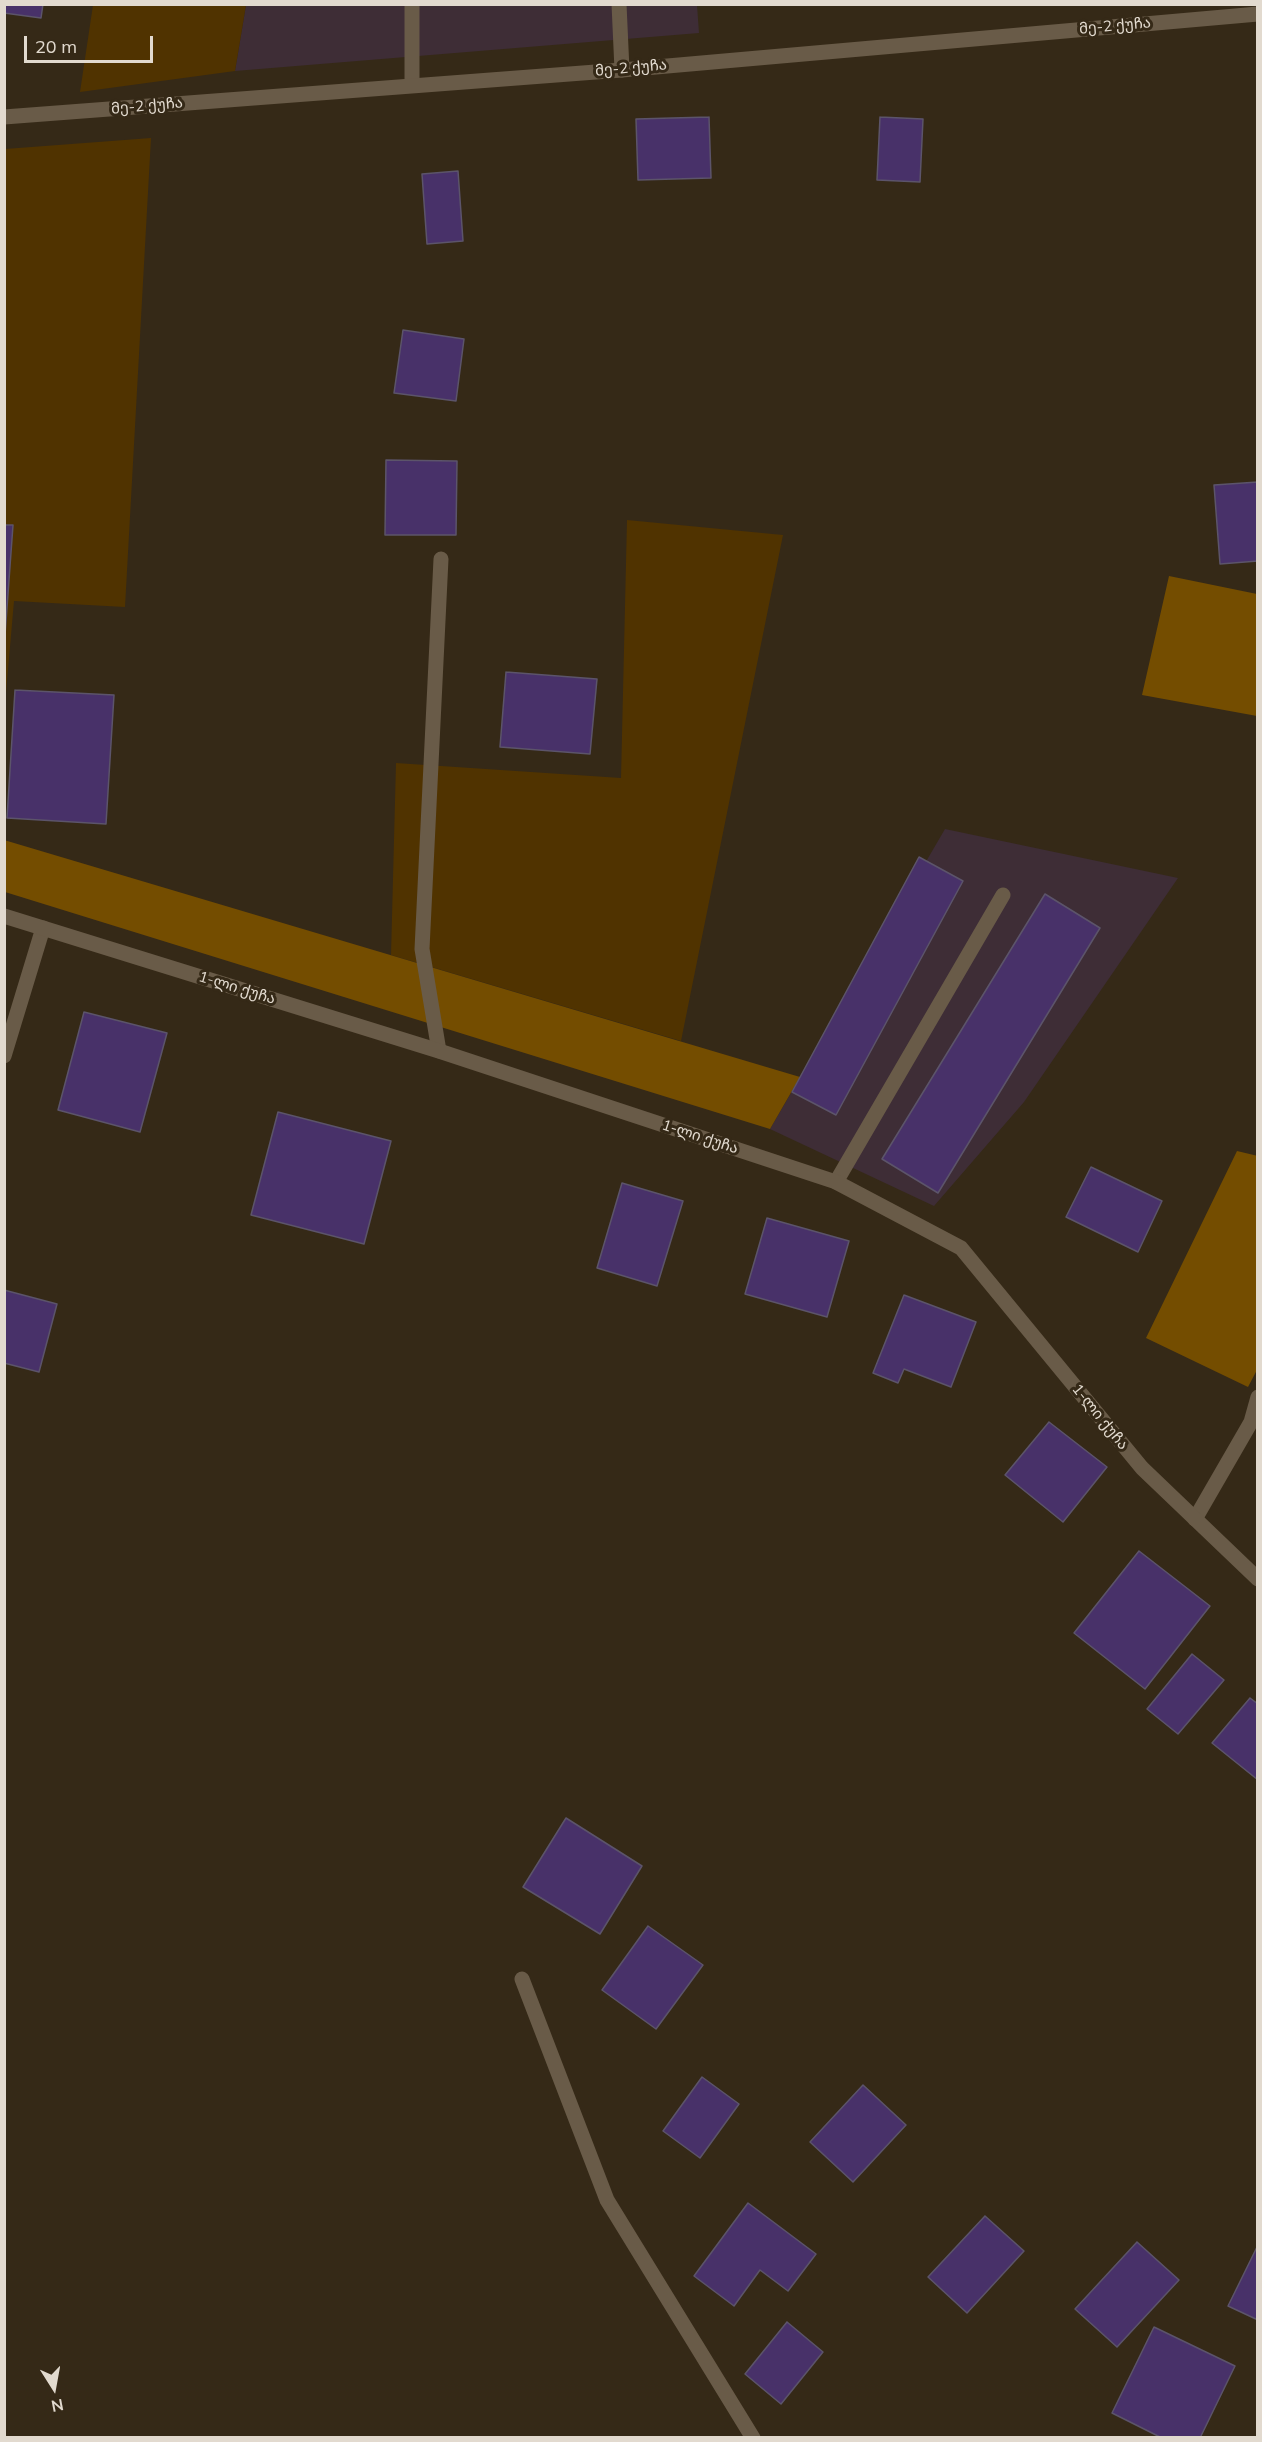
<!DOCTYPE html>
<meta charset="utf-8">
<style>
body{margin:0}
#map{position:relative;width:1262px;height:2442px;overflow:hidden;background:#352917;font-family:Mulish,sans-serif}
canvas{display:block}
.frame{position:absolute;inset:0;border:6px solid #e2dacf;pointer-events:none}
.north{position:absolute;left:24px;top:2358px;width:60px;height:60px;-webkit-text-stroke:4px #352917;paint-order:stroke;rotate:169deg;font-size:16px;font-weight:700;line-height:24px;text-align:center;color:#e2dacf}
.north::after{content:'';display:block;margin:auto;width:21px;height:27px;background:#e2dacf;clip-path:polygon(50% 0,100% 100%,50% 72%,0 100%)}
.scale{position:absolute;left:24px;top:36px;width:129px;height:27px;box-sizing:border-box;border:3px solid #e2dacf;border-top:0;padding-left:8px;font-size:18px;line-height:21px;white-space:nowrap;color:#e2dacf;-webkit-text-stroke:4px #352917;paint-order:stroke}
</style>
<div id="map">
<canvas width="1262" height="2442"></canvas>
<div class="frame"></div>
<div class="north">N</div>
<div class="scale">20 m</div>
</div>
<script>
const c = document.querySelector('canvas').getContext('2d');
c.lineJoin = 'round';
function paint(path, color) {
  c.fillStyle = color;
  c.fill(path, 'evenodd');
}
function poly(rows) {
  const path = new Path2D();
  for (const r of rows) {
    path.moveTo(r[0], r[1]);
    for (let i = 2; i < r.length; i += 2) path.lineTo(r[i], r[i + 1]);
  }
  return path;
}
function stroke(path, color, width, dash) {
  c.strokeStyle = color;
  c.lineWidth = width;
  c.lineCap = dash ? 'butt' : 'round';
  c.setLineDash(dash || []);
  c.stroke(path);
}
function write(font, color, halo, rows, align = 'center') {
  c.font = font + ' Mulish,"Noto Sans Georgian",sans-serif';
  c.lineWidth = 6;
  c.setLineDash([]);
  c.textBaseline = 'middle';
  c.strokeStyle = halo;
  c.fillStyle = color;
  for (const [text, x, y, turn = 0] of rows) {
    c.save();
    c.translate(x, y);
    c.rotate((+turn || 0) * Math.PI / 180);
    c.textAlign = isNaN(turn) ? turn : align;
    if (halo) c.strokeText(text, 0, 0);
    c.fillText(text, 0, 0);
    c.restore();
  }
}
paint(poly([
 [246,5,697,5,699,33,235,71],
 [945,829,1178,878,1024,1102,934,1206,770,1129]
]), '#3e2d36');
paint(poly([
 [93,5,246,5,235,71,80,92],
 [151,138,125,607,14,601,5,704,5,149],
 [627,520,783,535,681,1041,391,955,396,763,621,778]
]), '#503300');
paint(poly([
 [1169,576,1257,594,1257,716,1142,695],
 [4,840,800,1077,770,1129,5,892],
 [1237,1151,1258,1156,1258,1368,1248,1387,1146,1338]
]), '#744d00');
const building = poly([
 [4,4,43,4,41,18,4,13,4,4],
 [709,117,711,178,638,180,636,119,709,117],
 [880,117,923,119,920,182,877,180,880,117],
 [458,171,463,241,427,244,422,174,458,171],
 [403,330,464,339,456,401,394,393,403,330],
 [386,460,457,461,456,535,385,535,386,460],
 [1258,482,1258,561,1220,564,1214,485,1258,482],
 [4,525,13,525,4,649,4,525],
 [506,672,597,679,590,754,500,747,506,672],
 [15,690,114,695,106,824,7,818,15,690],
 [919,857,963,881,836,1115,792,1092,919,857],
 [1045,894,1100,928,938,1193,882,1159,1045,894],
 [84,1012,167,1033,140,1132,58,1110,84,1012],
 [278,1112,391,1141,364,1244,251,1215,278,1112],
 [1091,1167,1162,1201,1138,1252,1066,1217,1091,1167],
 [622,1183,683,1201,657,1286,597,1268,622,1183],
 [767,1218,849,1241,827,1317,745,1294,767,1218],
 [4,1290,57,1304,39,1372,4,1363,4,1290],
 [904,1295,976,1322,951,1387,904,1369,898,1383,873,1373,904,1295],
 [1049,1422,1107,1467,1063,1522,1005,1475,1049,1422],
 [1139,1551,1210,1606,1145,1689,1074,1633,1139,1551],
 [1192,1654,1224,1680,1178,1734,1147,1709,1192,1654],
 [1250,1698,1258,1704,1258,1780,1212,1743,1250,1698],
 [566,1818,642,1866,600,1934,523,1887,566,1818],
 [648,1926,703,1965,656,2029,602,1990,648,1926],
 [702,2077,739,2104,700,2158,663,2131,702,2077],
 [863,2085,906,2125,853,2182,810,2142,863,2085],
 [748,2203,816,2254,788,2291,760,2270,734,2306,694,2276,748,2203],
 [985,2216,1024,2251,967,2313,928,2277,985,2216],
 [1137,2242,1179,2280,1117,2347,1075,2309,1137,2242],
 [1258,2245,1258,2320,1228,2306,1258,2245],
 [787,2322,823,2352,781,2404,745,2374,787,2322],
 [1154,2327,1235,2366,1200,2438,1162,2438,1112,2413,1154,2327]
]);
paint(building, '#483169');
stroke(building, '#5c546a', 1.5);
stroke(poly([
 [412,4,412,85],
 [836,1182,1003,895],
 [1195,1519,1251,1422,1258,1397]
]), '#695b48', 15);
stroke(poly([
 [619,4,622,70],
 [439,1051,422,949,441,559],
 [4,1056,43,928],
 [522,1979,607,2200,753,2438]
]), '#695b48', 15);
stroke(poly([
 [4,117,622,70,1258,14],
 [4,916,439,1051,836,1182,961,1248,1142,1468,1258,1579]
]), '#695b48', 15);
write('15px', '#e2dacf', '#352917', [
 ["მე-2 ქუჩა",1115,26,-5],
 ["მე-2 ქუჩა",631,68,-5],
 ["მე-2 ქუჩა",147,106,-5],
 ["1-ლი ქუჩა",237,988,17],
 ["1-ლი ქუჩა",700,1137,18],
 ["1-ლი ქუჩა",1100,1417,51]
]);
</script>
